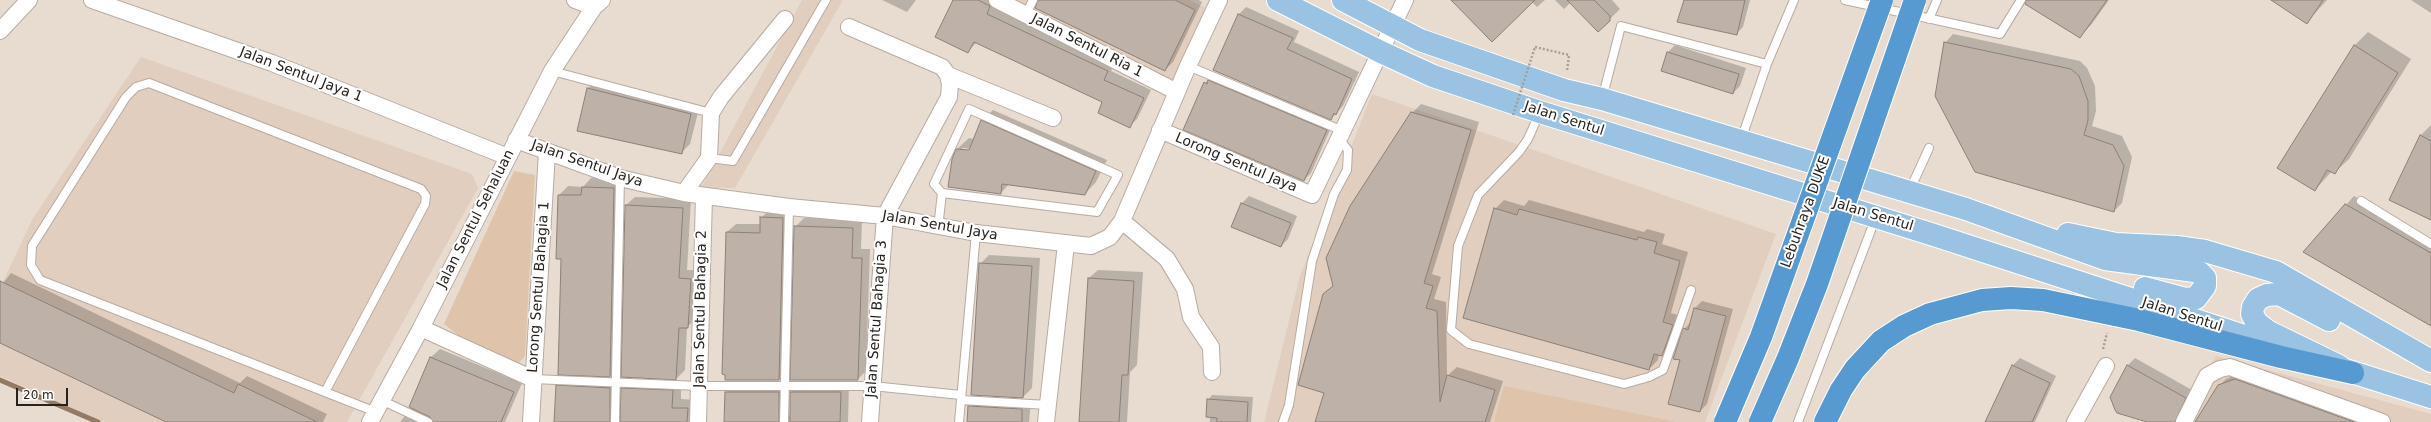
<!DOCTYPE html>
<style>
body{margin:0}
#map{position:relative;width:2431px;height:422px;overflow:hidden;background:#e8dcd1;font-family:"DejaVu Sans",sans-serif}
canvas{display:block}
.scale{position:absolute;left:16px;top:388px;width:52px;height:18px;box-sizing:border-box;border:2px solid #26221e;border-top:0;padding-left:5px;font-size:12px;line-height:14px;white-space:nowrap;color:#26221e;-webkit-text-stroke:3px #fff;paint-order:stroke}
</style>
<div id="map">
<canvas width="2431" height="422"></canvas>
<div class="scale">20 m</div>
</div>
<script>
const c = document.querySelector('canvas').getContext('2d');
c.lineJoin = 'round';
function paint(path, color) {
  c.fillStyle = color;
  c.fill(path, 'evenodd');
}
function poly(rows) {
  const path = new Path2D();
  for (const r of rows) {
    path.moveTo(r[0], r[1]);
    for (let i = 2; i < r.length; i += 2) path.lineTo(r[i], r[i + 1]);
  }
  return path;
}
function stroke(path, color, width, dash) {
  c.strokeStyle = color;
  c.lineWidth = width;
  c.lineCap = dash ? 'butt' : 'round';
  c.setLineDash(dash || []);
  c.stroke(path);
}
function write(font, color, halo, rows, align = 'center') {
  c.font = font + ' "DejaVu Sans",sans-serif';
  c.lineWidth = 4;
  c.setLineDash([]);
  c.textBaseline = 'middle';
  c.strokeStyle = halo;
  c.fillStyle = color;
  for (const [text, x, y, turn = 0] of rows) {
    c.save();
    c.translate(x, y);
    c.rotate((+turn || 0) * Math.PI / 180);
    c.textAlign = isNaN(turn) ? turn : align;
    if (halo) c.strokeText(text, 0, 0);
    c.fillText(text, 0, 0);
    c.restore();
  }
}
paint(poly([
 [802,0,843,0,735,188,701,188],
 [1013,0,1190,0,1208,9,1173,82],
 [141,57,472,174,478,188,347,422,104,422,0,376,0,288,33,218],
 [1372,94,1776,234,1705,422,1264,422,1300,276],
 [2216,356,2431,414,2431,422,2177,422]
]), '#e1cebe');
paint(poly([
 [514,171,535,175,525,356,517,365,466,341,444,324],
 [1504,386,1676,422,1494,422]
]), '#dfc3aa');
paint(poly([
 [882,0,916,0,907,12],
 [954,0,997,0,1115,63,1111,71,1151,90,1137,119,1129,127,1104,102,977,42,968,51],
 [1039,0,1199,0,1202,2,1173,62,1165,70],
 [1453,0,1545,0,1537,7,1532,2],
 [1555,0,1612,0,1620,9,1598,31,1571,2,1564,9],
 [1685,0,1750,0,1743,27,1736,34],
 [2033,0,2109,0,2091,25,2080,36],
 [2273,0,2327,0,2306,23],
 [2411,0,2431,0,2431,13],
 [1246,7,1299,31,1294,42,1359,72,1343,106,1331,119,1214,70,1239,14],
 [2368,32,2411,59,2349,159,2335,172,2332,171,2315,190,2354,46],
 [1953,34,2080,61,2087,68,2095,86,2096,111,2092,126,2122,136,2132,157,2122,203,2114,211,1945,43],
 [1675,45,1746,68,1740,86,1733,93,1662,71,1668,52],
 [1212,76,1333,123,1311,173,1304,180,1205,83],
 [597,80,700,105,690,144,681,153,588,88],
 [1421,104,1479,122,1432,274,1441,277,1434,299,1446,302,1447,376,1457,367,1503,381,1490,422,1316,422,1325,392,1324,295,1334,285,1412,113],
 [993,110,1107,160,1096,182,1085,194,1009,184,1001,193,957,149,969,138,974,139,982,121],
 [962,148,974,149,973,151,962,150],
 [2431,125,2431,219,2420,136],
 [591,178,623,179,619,367,610,376,559,374,562,258,559,195,568,186,583,187],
 [1249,196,1297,216,1288,239,1281,246,1233,226,1242,203],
 [2354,196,2431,240,2431,325,2304,252],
 [635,197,691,199,687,270,699,270,697,318,687,327,685,370,676,379,626,205],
 [1504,200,1524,206,1529,200,1644,232,1647,229,1665,234,1662,244,1688,252,1671,313,1681,316,1671,346,1662,355,1659,354,1658,360,1649,369,1495,209],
 [770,209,792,209,788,371,779,380,726,380,727,232,736,224,761,224,761,218],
 [804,218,862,219,861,249,870,249,866,371,857,380,795,227],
 [989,255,1040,258,1032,388,1023,397,980,264],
 [1098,270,1143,272,1137,365,1130,372,1127,422,1080,422,1089,278],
 [11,273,240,383,247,376,327,414,323,422,168,422,0,342,0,287],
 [1702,301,1733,309,1707,404,1700,411,1684,329,1692,321,1695,308],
 [440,349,522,383,505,422,400,422,412,407,431,357],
 [2020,358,2056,376,2035,422,1986,422,2013,365],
 [2135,358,2192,390,2179,422,2150,422,2111,397,2128,365],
 [2243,372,2380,422,2196,422,2219,386,2226,379],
 [565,377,619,379,618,413,622,417,622,389,631,380,681,382,681,399,696,400,695,422,555,422,556,386],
 [735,383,788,383,787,413,791,417,791,392,800,383,849,383,848,422,725,422,726,392],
 [1212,395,1253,397,1251,422,1210,422,1208,400],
 [978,398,1031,401,1029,422,968,422,969,407]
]), '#0003');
stroke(poly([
 [0,380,98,422]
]), '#947a63', 5);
const building = poly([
 [953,0,978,0,990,6,987,14,1108,71,1104,80,1144,98,1130,128,1098,113,1102,102,974,42,968,53,935,37,953,0],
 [1038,0,1175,0,1195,10,1165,71,1035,8,1038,0],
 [1451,0,1535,0,1492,42,1451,0],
 [1567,0,1594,0,1610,16,1610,21,1598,32,1567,0],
 [1684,0,1745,0,1737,35,1677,22,1684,0],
 [2026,0,2107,0,2080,38,2025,4,2026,0],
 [2271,0,2323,0,2307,24,2271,0],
 [1238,14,1293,38,1287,49,1352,79,1336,115,1334,113,1331,120,1213,70,1238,14],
 [1944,42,2071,69,2079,76,2088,101,2088,120,2084,135,2113,145,2124,166,2114,212,1975,172,1935,96,1944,42],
 [2354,45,2398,73,2335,174,2327,170,2315,191,2277,168,2354,45],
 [1667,52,1739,74,1733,94,1661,71,1667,52],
 [1208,80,1327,130,1304,181,1183,130,1204,82,1207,84,1208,80],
 [587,88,691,114,682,154,577,131,587,88],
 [1411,112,1471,130,1424,283,1433,286,1426,308,1437,311,1440,402,1447,375,1495,390,1485,422,1315,422,1324,393,1298,385,1323,294,1333,286,1326,258,1350,206,1411,112],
 [981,120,1096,171,1085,195,1002,184,1001,194,948,187,952,159,956,149,969,150,981,120],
 [2420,135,2431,141,2431,220,2389,200,2420,135],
 [582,187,614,188,610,377,558,375,561,259,556,259,558,195,581,195,582,187],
 [1241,203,1291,223,1281,247,1231,227,1241,203],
 [2345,204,2431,253,2431,326,2303,252,2345,204],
 [625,205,683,208,679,278,691,279,688,328,679,328,676,380,621,377,625,205],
 [1494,208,1517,215,1519,209,1637,240,1638,237,1657,242,1654,253,1680,261,1663,322,1673,325,1662,356,1654,354,1649,370,1463,318,1494,208],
 [760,217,783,218,779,380,725,380,725,375,722,374,726,232,760,233,760,217],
 [794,226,853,228,852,258,862,258,858,380,790,380,794,226],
 [979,263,1032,266,1023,398,971,395,979,263],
 [1088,278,1134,281,1128,375,1122,375,1119,422,1079,422,1088,278],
 [0,281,234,393,238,384,317,422,166,422,0,343,0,281],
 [1694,308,1726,316,1700,412,1668,404,1680,360,1673,359,1683,328,1688,330,1694,308],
 [430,357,514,392,501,422,433,422,430,417,409,407,430,357],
 [2012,365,2050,383,2032,422,1985,422,2012,365],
 [2127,365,2186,398,2175,422,2147,422,2117,413,2115,410,2110,397,2127,365],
 [2235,379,2354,422,2195,422,2218,385,2235,379],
 [556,385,610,388,610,422,554,422,556,385],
 [621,388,673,390,672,408,688,408,687,422,620,422,621,388],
 [725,392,779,392,779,422,724,422,725,392],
 [790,392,841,392,840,422,790,422,790,392],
 [1207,399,1248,402,1247,422,1217,422,1217,418,1206,417,1207,399],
 [968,406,1022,409,1022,422,967,422,968,406]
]);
paint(building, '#beb2a8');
stroke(building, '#8c8077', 1);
const lane = poly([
 [1845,0,2000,34,2021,0],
 [1026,14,1033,0],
 [1929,19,1937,0],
 [1188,66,1343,131],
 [552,71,711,113],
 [1602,99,1621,26,1767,64],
 [969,109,1118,175,1097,212,942,193,934,184,969,109],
 [1540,112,1528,139,1519,152,1478,195,1458,246,1451,330,1469,344,1624,384,1649,377,1663,370,1691,290],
 [1741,140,1767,64,1794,0],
 [709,158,733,161,826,0],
 [1909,192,1929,148],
 [2361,201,2431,244],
 [938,228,942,193],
 [533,379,699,386,872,386,961,395],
 [325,392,425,204,426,196,421,189,149,83,136,87,126,97,32,246,31,265,40,280,325,392,376,412],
 [961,400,1048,405],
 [383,401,428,422],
 [615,422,620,178],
 [784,422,789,207],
 [959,422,976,233],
 [1283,422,1289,405,1312,261,1334,194,1347,170,1348,150,1339,139],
 [1798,422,1876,217]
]);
const street = poly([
 [92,0,272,63,508,157],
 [575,0,594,7],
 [997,0,1177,92],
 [849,27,942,67,948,75,950,84,949,97,885,216,870,422],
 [0,31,29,0],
 [948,75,1053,118],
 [1160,130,1312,195,1405,0],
 [516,140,620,178,684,193,789,207,885,216,976,233,1091,246,1110,237,1122,221,1188,66,1219,0],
 [684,193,709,158,711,113,721,97,785,19],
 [1122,221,1167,259,1185,289,1191,317,1211,347,1212,372],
 [421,328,533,379],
 [370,422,421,328,552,71,594,7,602,0],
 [531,422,547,152],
 [698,422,704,196],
 [1046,422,1066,244],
 [2075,422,2106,366],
 [2184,422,2207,376,2220,369,2230,367,2382,422]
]);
const primary = poly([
 [1278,0,1381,52,1433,76,1540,112,1934,235,2287,350],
 [1343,0,1420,40,1564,90,1602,99,1966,209,2105,259,2187,270,2199,272,2205,278,2205,286,2196,298,2186,299,2145,288],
 [2068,234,2116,244,2177,247,2205,251,2276,272,2431,361],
 [2329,320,2279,294,2267,295,2258,299,2253,307,2252,314,2257,323,2269,332,2339,366],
 [2336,367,2431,397]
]);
const highway = poly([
 [1825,422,1841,390,1855,369,1881,341,1904,326,1930,314,1982,300,2011,298,2043,300,2139,320,2281,357,2353,373]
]);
stroke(lane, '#b7aba1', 10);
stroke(street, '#b7aba1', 18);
stroke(primary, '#fff', 24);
stroke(highway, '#fff', 24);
stroke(poly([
 [1535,47,1569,55,1567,71],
 [2103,349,2107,333]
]), '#a79e95', 2.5, [2, 2]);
stroke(lane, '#fff', 8);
stroke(street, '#fff', 16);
stroke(primary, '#9ac2e3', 22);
stroke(highway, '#5799d1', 22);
const highwayBridge = poly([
 [1725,422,1761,337,1882,0],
 [1760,422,1788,358,1817,284,1915,0]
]);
stroke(highwayBridge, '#fff', 24, []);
stroke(poly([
 [1513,115,1535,47]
]), '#a79e95', 2.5, [2, 2]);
stroke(highwayBridge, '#5799d1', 22);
write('14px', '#26221e', '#fff', [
 ["Jalan Sentul Ria 1",1087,46,27],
 ["Jalan Sentul Jaya 1",301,75,21],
 ["Jalan Sentul",1564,119,18],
 ["Lorong Sentul Jaya",1236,163,23],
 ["Jalan Sentul Jaya",587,164,19],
 ["Lebuhraya DUKE",1806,212,-70],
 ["Jalan Sentul",1873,215,17],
 ["Jalan Sentul Sehaluan",476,219,-63],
 ["Jalan Sentul Jaya",940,226,10],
 ["Lorong Sentul Bahagia 1",539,287,-86],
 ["Jalan Sentul Bahagia 2",701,309,-89],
 ["Jalan Sentul",2182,315,18],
 ["Jalan Sentul Bahagia 3",877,319,-86]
]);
</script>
